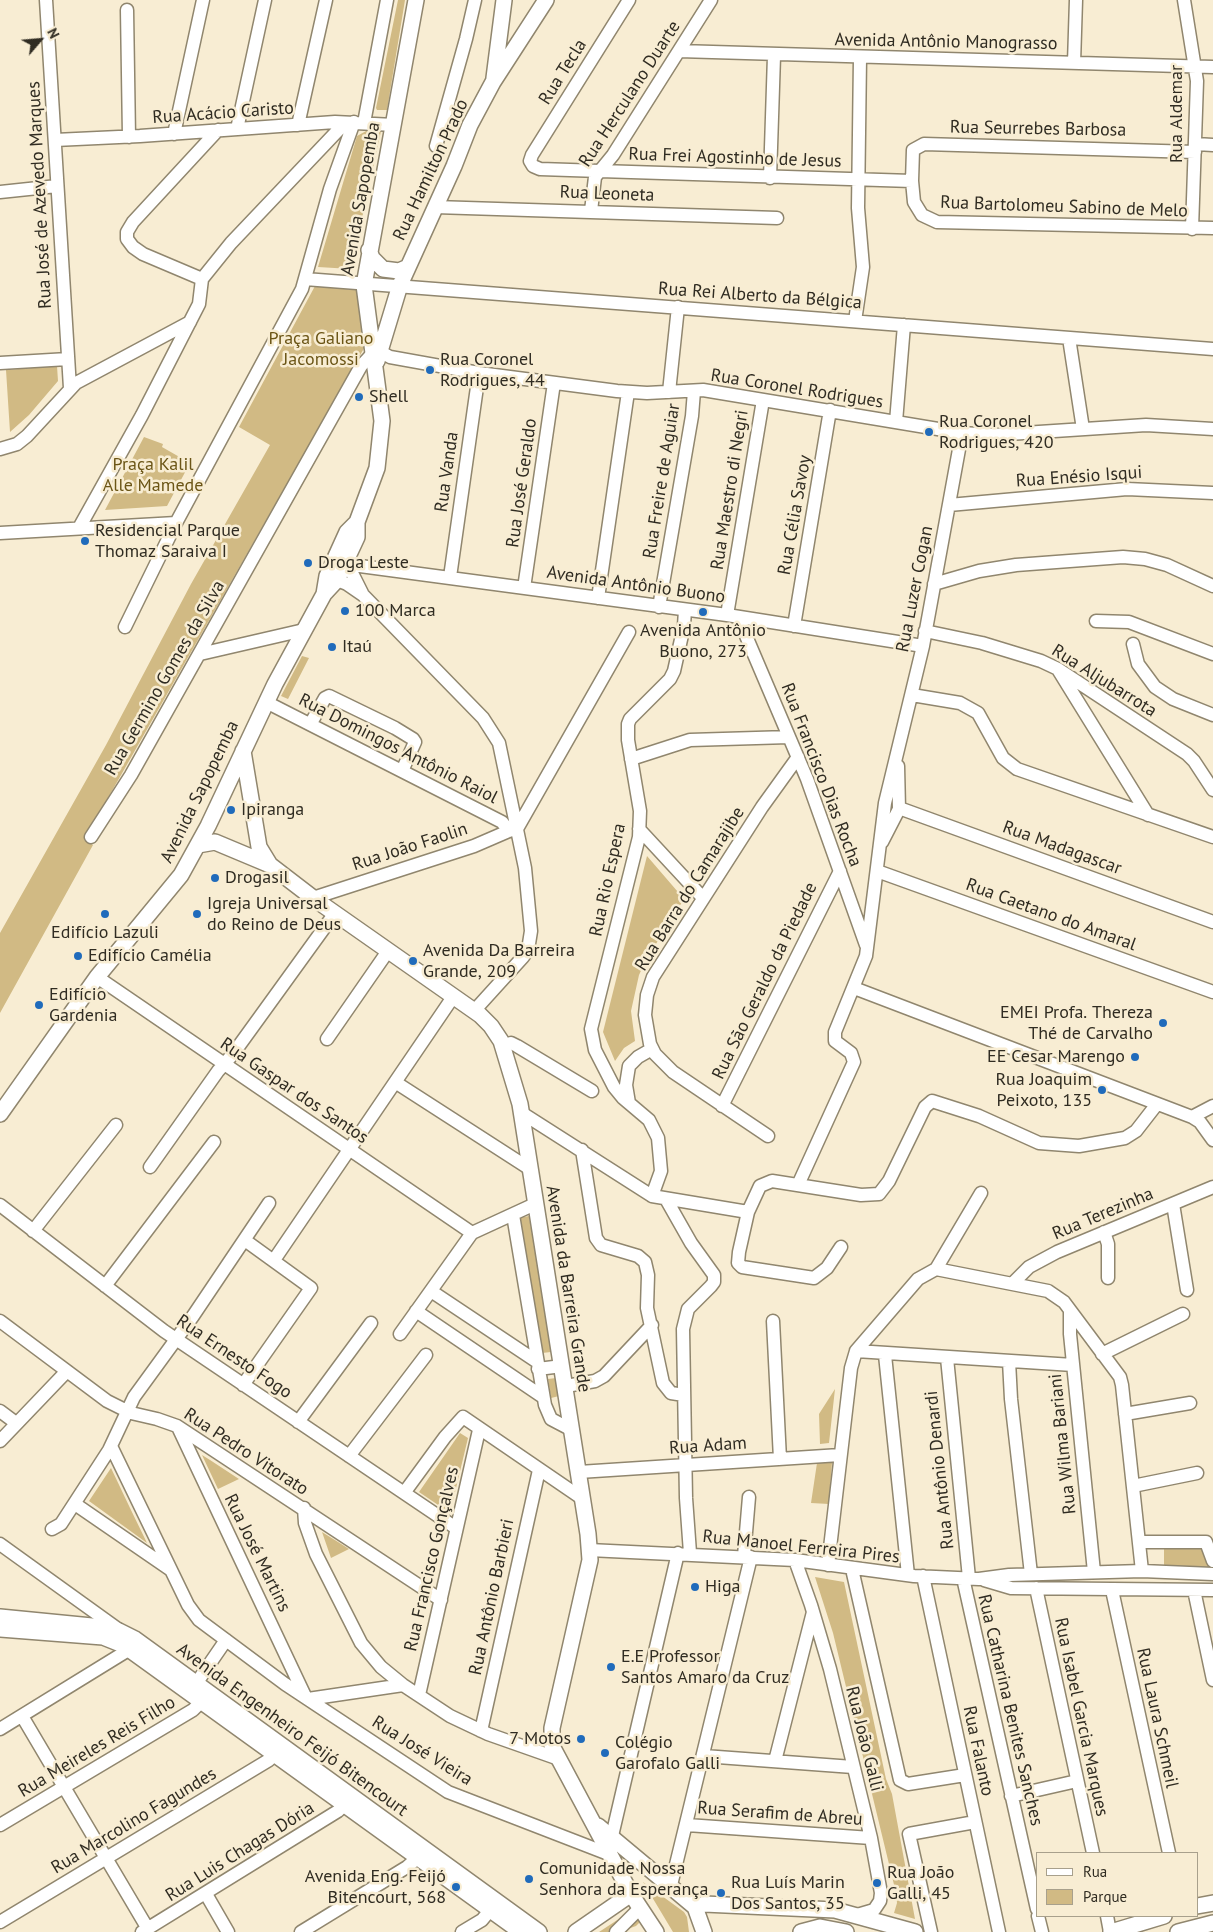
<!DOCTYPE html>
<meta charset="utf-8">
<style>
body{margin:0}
#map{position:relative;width:1213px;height:1932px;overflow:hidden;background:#f8edd3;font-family:"PT Sans",sans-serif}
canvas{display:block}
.legend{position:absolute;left:1036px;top:1852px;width:162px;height:65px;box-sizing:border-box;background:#f8edd3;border:1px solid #a8a08c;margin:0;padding:6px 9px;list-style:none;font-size:15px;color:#302c22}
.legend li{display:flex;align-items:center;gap:10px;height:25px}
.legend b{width:25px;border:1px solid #a8a08c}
.north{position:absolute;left:15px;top:15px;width:50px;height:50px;-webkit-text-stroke:4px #f8edd3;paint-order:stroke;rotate:63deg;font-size:14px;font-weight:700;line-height:20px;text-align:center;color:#302c22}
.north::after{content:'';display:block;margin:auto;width:18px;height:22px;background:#302c22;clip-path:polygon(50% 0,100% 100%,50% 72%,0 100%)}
</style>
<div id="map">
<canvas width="1213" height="1932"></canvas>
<ul class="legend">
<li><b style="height:6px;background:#fff"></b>Rua</li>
<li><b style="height:14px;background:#d1ba84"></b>Parque</li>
</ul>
<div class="north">N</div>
</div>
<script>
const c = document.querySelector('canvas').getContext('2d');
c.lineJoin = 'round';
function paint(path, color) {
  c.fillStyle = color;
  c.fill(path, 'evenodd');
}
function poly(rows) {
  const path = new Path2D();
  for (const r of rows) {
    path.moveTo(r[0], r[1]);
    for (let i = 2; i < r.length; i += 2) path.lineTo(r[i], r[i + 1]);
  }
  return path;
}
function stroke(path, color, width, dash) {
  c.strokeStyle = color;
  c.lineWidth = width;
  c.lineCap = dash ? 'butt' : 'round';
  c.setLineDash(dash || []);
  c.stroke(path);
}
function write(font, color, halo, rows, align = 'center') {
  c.font = font + ' "PT Sans",sans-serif';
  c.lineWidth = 5;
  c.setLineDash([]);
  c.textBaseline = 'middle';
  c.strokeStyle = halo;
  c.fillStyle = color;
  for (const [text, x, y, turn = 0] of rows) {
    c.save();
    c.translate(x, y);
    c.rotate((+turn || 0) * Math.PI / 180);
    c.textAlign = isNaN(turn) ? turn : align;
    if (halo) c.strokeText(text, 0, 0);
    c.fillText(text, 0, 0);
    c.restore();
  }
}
paint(poly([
 [398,0,405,0,388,104,387,110,377,110,376,108],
 [368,130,381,131,351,269,318,267,357,136],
 [315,286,356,290,361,296,367,343,84,840,93,845,0,1013,0,933,106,745,191,584,270,445,239,427],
 [57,366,58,381,29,415,10,432,6,370],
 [144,437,163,444,162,447,190,463,167,506,105,510],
 [302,656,309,658,288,699,281,696],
 [647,856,684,899,646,960,639,975,631,1011,635,1041,624,1048,615,1061,603,1032],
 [529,1216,551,1352,542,1353,519,1218],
 [556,1378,559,1396,551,1398,548,1379],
 [835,1389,829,1443,820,1444,819,1414],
 [460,1433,468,1438,450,1513,419,1492],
 [202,1455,210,1460,239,1479,218,1489],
 [832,1462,829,1504,811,1503,817,1463],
 [111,1468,130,1508,147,1543,89,1501],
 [322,1532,338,1542,349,1549,331,1558],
 [1202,1546,1210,1570,1164,1565,1164,1547],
 [815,1577,844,1582,886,1779,892,1794,915,1919,894,1913,897,1903,896,1893,833,1633],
 [643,1882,684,1912,687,1917,689,1932,673,1932],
 [631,1911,640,1922,636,1926,619,1932,599,1932]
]), '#d1ba84');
const minor = poly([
 [46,0,70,388],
 [629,0,532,155,530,161,533,166,540,169,600,171,912,181],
 [1184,0,1197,81,1192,229],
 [127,10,129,137],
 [679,51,1213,67],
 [1074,63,1076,0],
 [364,123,387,0],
 [298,125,326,0],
 [237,129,265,0],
 [174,134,203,0],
 [55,140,140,136,335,122,394,125],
 [1196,144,1213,145],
 [436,146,466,39,475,0],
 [1195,152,924,144,913,150,912,181,914,202,922,215,937,222,1213,228],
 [770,178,774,56],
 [0,192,57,186],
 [435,207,777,218],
 [591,211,595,177,613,155,711,0],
 [202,279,143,254,133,247,127,239,127,232,133,222,218,130],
 [305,279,1213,349],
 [855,321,863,267,858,208,860,58],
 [1069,338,1083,429],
 [379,351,390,357,479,373,617,391,647,393,703,390,962,433,993,435,1146,425,1213,429],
 [0,363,68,359],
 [669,392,678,307],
 [896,422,904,325],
 [0,449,17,444,27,436,76,383,190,322],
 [949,505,1127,489,1213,493],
 [79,528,142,415,199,304,202,279,231,243,345,123],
 [0,533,176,523],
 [337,558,360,566,727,615,923,646],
 [346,561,362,593],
 [329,577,347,584,363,595,483,718,499,743,525,868,531,931,528,950,523,957,474,1011],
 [450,577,479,373],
 [934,584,979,571,1016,565,1123,557,1145,559,1167,565,1213,586],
 [524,588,554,383],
 [598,598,628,392],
 [659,607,692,416,694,391],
 [727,615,763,400],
 [738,617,807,779,866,945],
 [1096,621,1129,622,1213,654],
 [794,626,830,410],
 [125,627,176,523,302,289,330,189,354,122],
 [925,631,982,643,1041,661,1058,669,1187,754,1194,761,1213,790],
 [1133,644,1138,664,1155,687,1173,699,1213,715],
 [200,654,304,630],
 [1059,671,1148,815],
 [912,695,960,703,978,713,1003,758,1017,769,1213,837],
 [266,702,502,822,509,831],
 [311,723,325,698,329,696,395,728,413,739,415,742,402,771],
 [631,759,690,740,789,737],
 [899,808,1213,922],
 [639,829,703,898],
 [91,837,131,775,361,366,373,353],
 [882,842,899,809,898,766],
 [877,871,1213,992],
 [313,898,474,846,518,827,629,632],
 [97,977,472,1233],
 [854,988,1192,1117,1200,1122,1213,1140],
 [327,1039,388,951],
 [502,1046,511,1043,517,1046,592,1091],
 [395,1082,530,1169],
 [629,1103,626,1085,629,1066,638,1057,652,1049],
 [722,1106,840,871],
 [522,1113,652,1196,748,1212,760,1186,772,1181,861,1195,879,1194,889,1181,925,1107,932,1101,979,1116,1039,1143,1079,1146,1125,1138,1136,1131,1157,1104],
 [1192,1117,1213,1106],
 [768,1136,673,1072,655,1054,650,1044,645,1015,647,995,653,977,762,807,798,757],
 [582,1150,596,1238,601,1245,638,1256,645,1262,648,1275,647,1308,663,1383,671,1393,684,1395],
 [150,1167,218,1071,233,1054,335,913],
 [798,1185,854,1062,851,1053,835,1041,835,1032,866,956,885,803,923,646,962,433],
 [652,1196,661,1171,658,1138,649,1120,623,1098,614,1087,595,1050,591,1029,639,837,640,811,628,740,628,724,630,719,670,679,674,671,684,626,685,610],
 [666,1199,691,1243,714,1275,714,1282,711,1286,688,1309,683,1329,686,1498,690,1553],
 [1173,1204,1187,1290],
 [0,1205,164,1331,456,1528],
 [748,1212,739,1252,738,1263,742,1267,814,1278,827,1268,841,1247],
 [513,1215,545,1405,551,1419,572,1430],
 [33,1231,116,1125],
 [1104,1232,1108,1244,1108,1278],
 [274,1260,453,997],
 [936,1269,981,1193],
 [1013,1283,1029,1267,1057,1252,1213,1187],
 [105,1286,214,1142],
 [431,1291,536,1361],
 [416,1311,543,1397],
 [1070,1312,1070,1334,1094,1572],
 [0,1321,107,1401,131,1413,157,1419,177,1426,441,1600],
 [773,1321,780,1459],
 [400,1334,472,1233,535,1204],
 [856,1351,1073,1365],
 [1102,1354,1183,1314],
 [885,1355,908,1575],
 [947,1358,969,1578],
 [1009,1361,1011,1399,1031,1574],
 [538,1369,562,1366],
 [243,1385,311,1288,246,1241],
 [566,1386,595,1381,604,1376,652,1325],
 [0,1411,16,1423],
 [1125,1414,1190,1403],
 [298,1422,371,1323],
 [178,1427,305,1696],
 [0,1441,67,1371],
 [111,1446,188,1605,199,1620,285,1684,448,1792,611,1855],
 [349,1456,426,1355],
 [579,1472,840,1455],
 [1133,1486,1197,1473],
 [404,1493,445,1437,463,1417,583,1499],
 [75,1504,171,1570],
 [304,1508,305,1523,316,1554,361,1643,381,1667,403,1685,450,1716,488,1734,559,1759],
 [52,1529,61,1524,109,1450,134,1397,193,1316,269,1203],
 [1139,1542,1206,1542,1213,1561],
 [0,1544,118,1629],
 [589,1550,795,1560,914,1576,979,1579,1009,1575,1142,1571,1213,1574],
 [744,1556,749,1497],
 [795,1560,811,1605,830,1669,871,1838,881,1893,880,1901,874,1910,857,1915],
 [828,1565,851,1368,856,1351,918,1279,936,1269,1048,1291,1064,1302,1120,1377,1122,1385,1142,1571],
 [852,1569,900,1780,908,1784,965,1775],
 [923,1576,999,1932],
 [963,1578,1037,1909],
 [984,1580,1011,1588,1213,1590],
 [1036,1588,1093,1853],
 [1112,1590,1169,1853],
 [1194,1590,1213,1680],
 [191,1691,226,1640],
 [419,1695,479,1430],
 [308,1699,403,1685],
 [22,1716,148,1929],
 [0,1729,130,1649],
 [481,1731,539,1470],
 [704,1756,853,1767],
 [775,1761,813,1612],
 [1011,1796,1077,1781],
 [0,1825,193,1710,207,1696],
 [687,1825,871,1838],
 [612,1836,678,1553],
 [671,1885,751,1557],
 [206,1894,228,1932],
 [1038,1916,1042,1932],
 [1107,1916,1110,1932],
 [0,1922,269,1760,280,1749],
 [142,1932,338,1811,350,1799],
 [301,1932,407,1867,424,1852],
 [462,1932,482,1920,496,1903],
 [616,1932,640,1908],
 [931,1932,909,1834,975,1822]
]);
const major = poly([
 [494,78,504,0],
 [369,250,372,258,383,269,399,271,406,268],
 [377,361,400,285,454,166,470,125,493,82,546,0],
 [324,594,327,576,347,532,357,522],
 [243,751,259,847,270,865],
 [198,845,215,842,270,865,313,898,480,1015,491,1026,501,1041,520,1104,588,1534,590,1560,552,1728,552,1746,631,1894,656,1932],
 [0,1114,97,977,181,875,208,826,275,684,324,594,337,580,357,537,357,522,377,468,382,421,364,285,416,0],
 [0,1617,102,1627,119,1631,135,1639,539,1932],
 [0,1629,103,1637,123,1645,521,1932],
 [598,1826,695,1907,704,1932],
 [1197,1906,1213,1903],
 [695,1907,704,1904,835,1910,915,1932],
 [576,1932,631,1894],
 [801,1932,820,1927,846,1932],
 [1111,1932,1164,1916],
 [1178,1932,1213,1923]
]);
stroke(minor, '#90866e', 15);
stroke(major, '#90866e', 18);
stroke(minor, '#fff', 12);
stroke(major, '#fff', 15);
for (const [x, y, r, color] of [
 [430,370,5,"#206bbb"],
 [359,397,5,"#206bbb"],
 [929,432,5,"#206bbb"],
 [85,541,5,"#206bbb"],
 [308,563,5,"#206bbb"],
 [345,611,5,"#206bbb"],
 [703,612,5,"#206bbb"],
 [332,647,5,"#206bbb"],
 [231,810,5,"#206bbb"],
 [215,878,5,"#206bbb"],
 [105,914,5,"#206bbb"],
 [197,914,5,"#206bbb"],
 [78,956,5,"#206bbb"],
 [413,961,5,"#206bbb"],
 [39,1005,5,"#206bbb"],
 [1163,1023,5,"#206bbb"],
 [1135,1057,5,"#206bbb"],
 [1102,1090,5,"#206bbb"],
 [695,1587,5,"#206bbb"],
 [611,1667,5,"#206bbb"],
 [581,1739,5,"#206bbb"],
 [605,1753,5,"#206bbb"],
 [529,1879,5,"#206bbb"],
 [877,1883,5,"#206bbb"],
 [456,1887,5,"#206bbb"],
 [721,1893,5,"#206bbb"]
]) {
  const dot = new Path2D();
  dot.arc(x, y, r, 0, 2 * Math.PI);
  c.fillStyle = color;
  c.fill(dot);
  stroke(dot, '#f8edd3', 2);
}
write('18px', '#302c22', '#f8edd3', [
 ["Avenida Antônio Manograsso",946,42,1],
 ["Rua Tecla",563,72,-58],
 ["Rua Herculano Duarte",630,94,-57],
 ["Rua Acácio Caristo",223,113,-4],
 ["Rua Aldemar",1177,114,-90],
 ["Rua Seurrebes Barbosa",1038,129,1],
 ["Rua Frei Agostinho de Jesus",735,158,2],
 ["Rua Hamilton Prado",431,170,-65],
 ["Rua Leoneta",607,194,2],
 ["Rua José de Azevedo Marques",40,195,-93],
 ["Avenida Sapopemba",361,199,-80],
 ["Rua Bartolomeu Sabino de Melo",1064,207,2],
 ["Rua Rei Alberto da Bélgica",760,296,4],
 ["Rua Coronel Rodrigues",797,389,9],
 ["Rua Vanda",447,472,-82],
 ["Rua Enésio Isqui",1079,477,-4],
 ["Rua Freire de Aguiar",662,481,-81],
 ["Rua José Geraldo",522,483,-82],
 ["Rua Maestro di Negri",730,490,-81],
 ["Rua Célia Savoy",795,515,-80],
 ["Avenida Antônio Buono",636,585,8],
 ["Rua Luzer Cogan",915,589,-79],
 ["Rua Germino Gomes da Silva",165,678,-60],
 ["Rua Aljubarrota",1104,681,32],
 ["Rua Domingos Antônio Raiol",398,749,27],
 ["Rua Francisco Dias Rocha",821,775,69],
 ["Avenida Sapopemba",200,792,-64],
 ["Rua João Faolin",410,847,-18],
 ["Rua Madagascar",1062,848,20],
 ["Rua Rio Espera",608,880,-78],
 ["Rua Barra do Camarajibe",690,889,-58],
 ["Rua Caetano do Amaral",1051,915,20],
 ["Rua São Geraldo da Piedade",765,981,-64],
 ["Rua Gaspar dos Santos",294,1091,34],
 ["Rua Terezinha",1103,1214,-23],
 ["Avenida da Barreira Grande",568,1289,81],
 ["Rua Ernesto Fogo",234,1357,34],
 ["Rua Wilma Bariani",1063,1444,-96],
 ["Rua Adam",708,1446,-4],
 ["Rua Pedro Vitorato",246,1452,33],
 ["Rua Antônio Denardi",940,1470,-96],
 ["Rua Manoel Ferreira Pires",801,1547,6],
 ["Rua José Martins",257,1553,64],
 ["Rua Francisco Gonçalves",432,1559,-77],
 ["Rua Antônio Barbieri",492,1597,-78],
 ["Rua Catharina Benites Sanches",1010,1710,77],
 ["Rua Isabel Garcia Marques",1081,1717,78],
 ["Rua Laura Schmeil",1157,1718,78],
 ["Avenida Engenheiro Feijó Bitencourt",292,1730,36],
 ["Rua João Galli",864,1739,76],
 ["Rua Meireles Reis Filho",97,1747,-31],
 ["Rua José Vieira",422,1751,32],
 ["Rua Falanto",978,1751,78],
 ["Rua Serafim de Abreu",780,1814,4],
 ["Rua Marcolino Fagundes",134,1821,-31],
 ["Rua Luis Chagas Dória",240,1852,-32]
]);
write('18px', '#6b5516', '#f8edd3', [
 ["Praça Galiano",321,339],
 ["Jacomossi",321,360],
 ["Praça Kalil",153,465],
 ["Alle Mamede",153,486]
]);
write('18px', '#302c22', '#f8edd3', [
 ["Rua Coronel",440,360],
 ["Rodrigues, 44",440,381],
 ["Shell",369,397],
 ["Rua Coronel",939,422],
 ["Rodrigues, 420",939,443],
 ["Residencial Parque",95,531],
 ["Thomaz Saraiva I",95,552],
 ["Droga Leste",318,563],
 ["100 Marca",355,611],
 ["Avenida Antônio",703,631,"center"],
 ["Buono, 273",703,652,"center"],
 ["Itaú",342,647],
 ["Ipiranga",241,810],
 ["Drogasil",225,878],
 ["Igreja Universal",207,904],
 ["do Reino de Deus",207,925],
 ["Edifício Lazuli",105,933,"center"],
 ["Avenida Da Barreira",423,951],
 ["Grande, 209",423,972],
 ["Edifício Camélia",88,956],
 ["Edifício",49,995],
 ["Gardenia",49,1016],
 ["EMEI Profa. Thereza",1153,1013,"right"],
 ["Thé de Carvalho",1153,1034,"right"],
 ["EE Cesar Marengo",1125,1057,"right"],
 ["Rua Joaquim",1092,1080,"right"],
 ["Peixoto, 135",1092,1101,"right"],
 ["Higa",705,1587],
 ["E.E Professor",621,1657],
 ["Santos Amaro da Cruz",621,1678],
 ["7 Motos",571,1739,"right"],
 ["Colégio",615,1743],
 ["Garofalo Galli",615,1764],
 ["Comunidade Nossa",539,1869],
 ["Senhora da Esperança",539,1890],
 ["Rua João",887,1873],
 ["Galli, 45",887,1894],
 ["Avenida Eng. Feijó",446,1877,"right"],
 ["Bitencourt, 568",446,1898,"right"],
 ["Rua Luís Marin",731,1883],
 ["Dos Santos, 35",731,1904]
], 'left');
</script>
